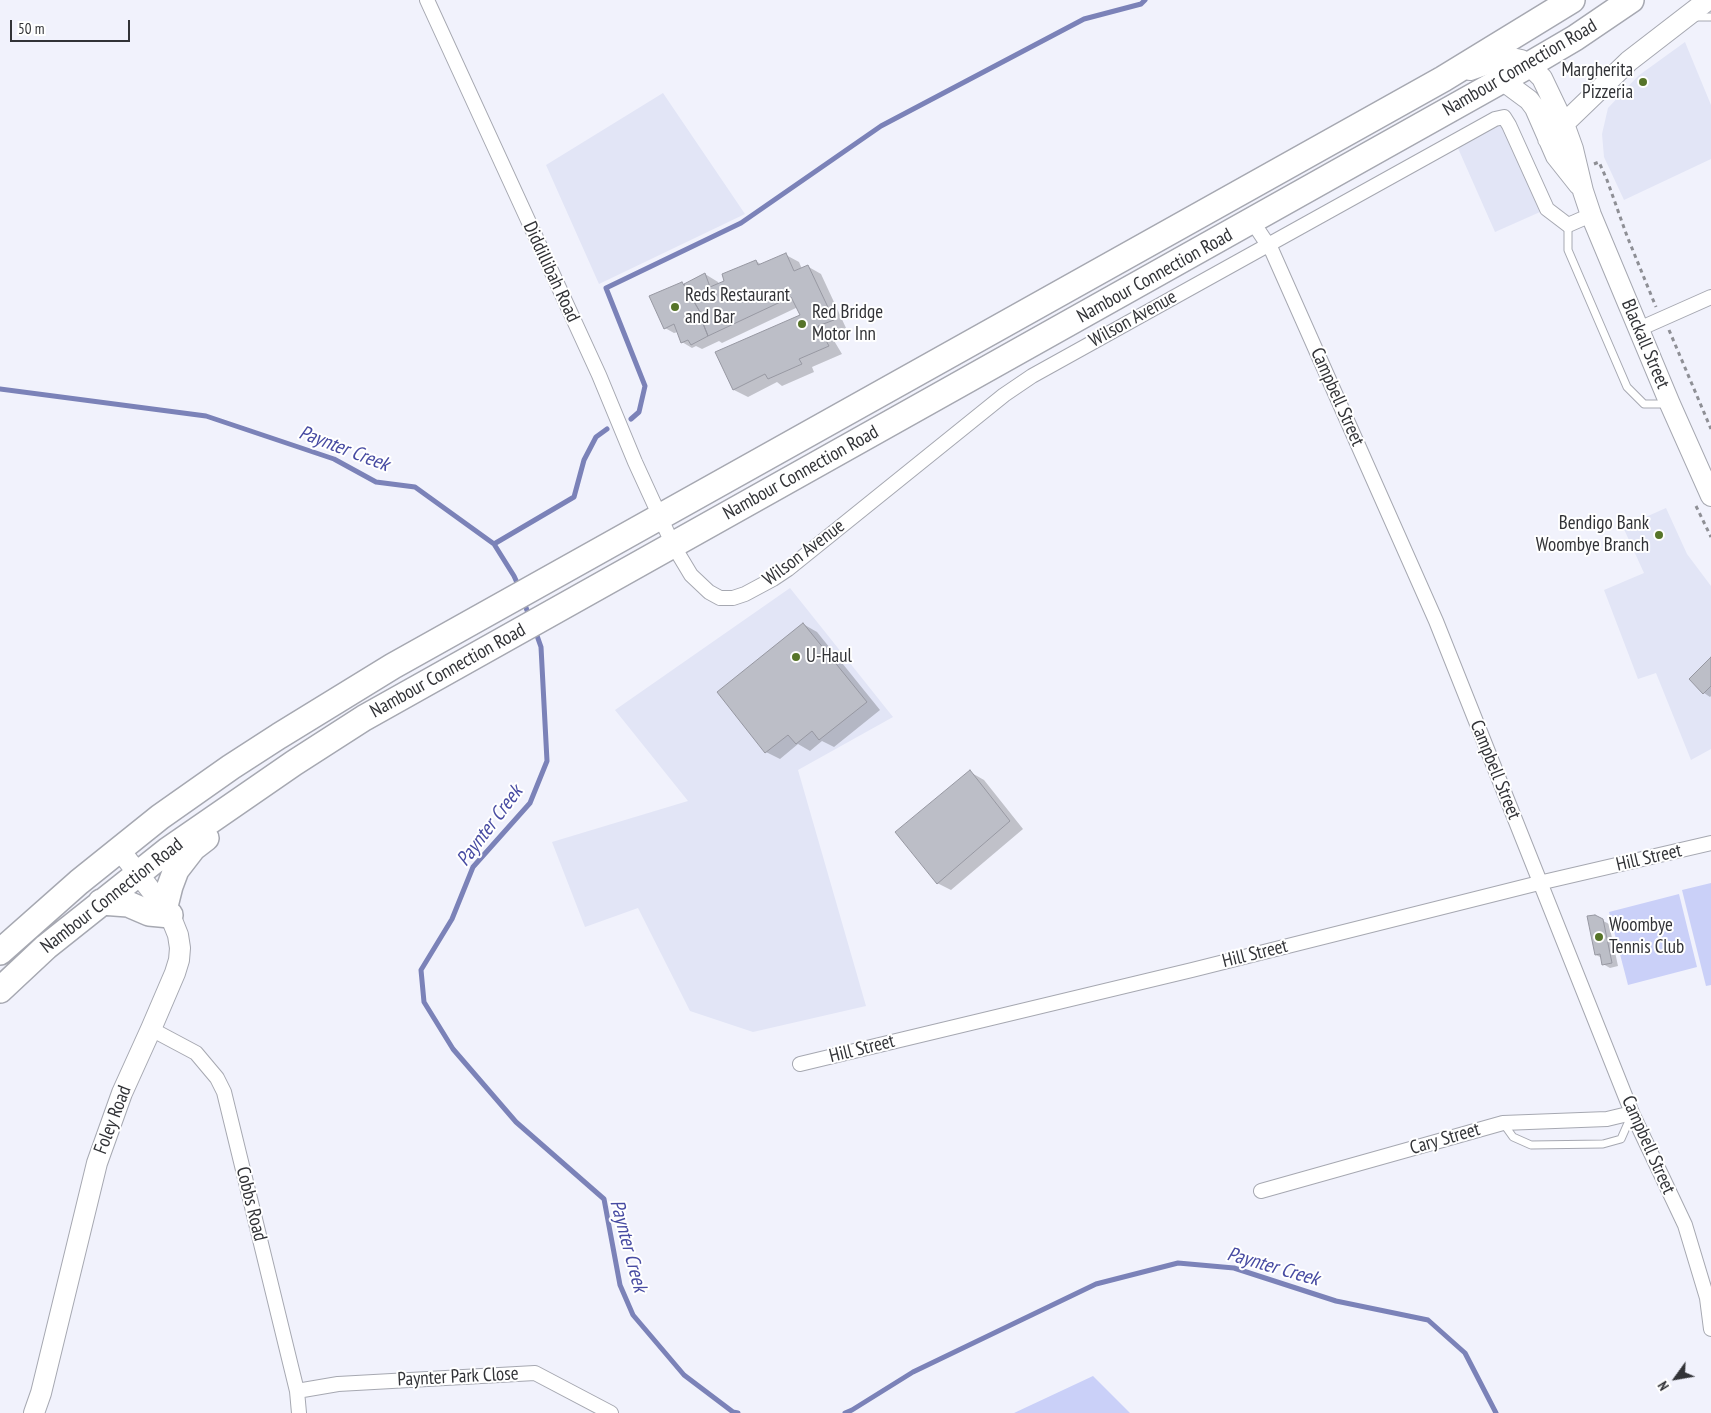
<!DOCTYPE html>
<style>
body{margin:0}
#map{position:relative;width:1711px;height:1413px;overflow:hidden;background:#f1f2fc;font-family:"PT Sans Narrow",sans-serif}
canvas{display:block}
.north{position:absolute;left:1651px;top:1353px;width:50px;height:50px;-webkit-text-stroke:4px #fff;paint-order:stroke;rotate:238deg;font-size:14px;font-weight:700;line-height:20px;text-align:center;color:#323337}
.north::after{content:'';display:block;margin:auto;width:18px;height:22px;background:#323337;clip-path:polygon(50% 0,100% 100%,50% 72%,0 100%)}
.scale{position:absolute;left:10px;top:20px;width:120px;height:22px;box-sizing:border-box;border:2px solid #323337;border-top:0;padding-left:6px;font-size:15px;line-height:18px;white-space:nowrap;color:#323337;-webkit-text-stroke:4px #fff;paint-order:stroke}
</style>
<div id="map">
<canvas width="1711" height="1413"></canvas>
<div class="north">N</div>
<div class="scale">50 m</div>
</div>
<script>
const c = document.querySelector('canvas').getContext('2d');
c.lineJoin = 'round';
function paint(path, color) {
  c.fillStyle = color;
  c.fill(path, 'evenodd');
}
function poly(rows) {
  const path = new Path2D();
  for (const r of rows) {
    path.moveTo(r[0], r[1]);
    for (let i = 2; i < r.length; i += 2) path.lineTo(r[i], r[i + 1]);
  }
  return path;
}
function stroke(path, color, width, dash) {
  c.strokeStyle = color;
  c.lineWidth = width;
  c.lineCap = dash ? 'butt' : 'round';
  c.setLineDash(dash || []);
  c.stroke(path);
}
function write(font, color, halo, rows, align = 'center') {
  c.font = font + ' "PT Sans Narrow",sans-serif';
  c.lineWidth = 4;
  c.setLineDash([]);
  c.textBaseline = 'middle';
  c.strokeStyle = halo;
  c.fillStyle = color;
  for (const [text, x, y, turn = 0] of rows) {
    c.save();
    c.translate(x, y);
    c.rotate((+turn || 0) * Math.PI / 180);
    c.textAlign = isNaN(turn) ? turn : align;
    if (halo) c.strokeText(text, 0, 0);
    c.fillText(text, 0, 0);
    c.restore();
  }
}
paint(poly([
 [1685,42,1711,105,1711,159,1624,200,1604,157,1602,134,1608,108,1638,76],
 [663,93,745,214,599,284,546,165],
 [1501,123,1540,212,1495,232,1457,146],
 [1666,508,1687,554,1711,586,1711,749,1691,760,1656,673,1638,679,1604,590,1644,573,1623,527],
 [790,588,893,717,798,770,866,1006,753,1032,690,1011,638,908,585,927,552,842,688,801,615,710]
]), '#e2e5f6');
paint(poly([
 [1711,883,1711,985,1706,986,1682,890],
 [1679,894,1697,967,1628,985,1609,912],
 [1093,1376,1130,1413,1014,1413]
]), '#cad0f8');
paint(poly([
 [786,255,799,262,802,269,807,266,821,274,846,328,830,334,842,354,812,367,814,372,782,386,777,382,748,397,734,390,717,353,801,315,798,307,722,343,719,341,702,349,696,346,692,348,682,342,678,332,674,333,665,328,682,284,684,285,705,274,718,282,719,284,756,261,762,265],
 [803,624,817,632,880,710,834,747,822,741,810,751,798,744,780,759,766,752],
 [1711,659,1711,696,1710,697,1704,693],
 [970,772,984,780,1023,829,951,890,937,883],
 [1594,916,1609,924,1618,966,1610,968,1603,964,1602,958,1596,955]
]), '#0003');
stroke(poly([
 [0,389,206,416,334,459,376,482,415,487,494,544,514,576,519,587],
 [631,419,639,412,645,386,606,288,741,223,881,126,1084,19,1141,4,1145,0],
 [494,544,574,497,584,460,596,437,607,429],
 [523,600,530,618],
 [535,630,541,647,547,761,530,803,473,867,452,919,421,970,424,1002,453,1049,516,1122,604,1199,620,1285,633,1315,684,1375,733,1412,738,1413],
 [845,1413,852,1410,913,1372,1096,1284,1178,1263,1234,1268,1336,1301,1428,1320,1465,1353,1496,1413]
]), '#7b82b8', 5);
const building = poly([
 [786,253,794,271,808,265,834,320,818,326,829,346,799,359,802,364,768,379,765,374,733,390,715,352,800,315,791,297,708,336,702,321,703,317,684,284,705,273,710,287,724,281,722,274,756,260,758,265,786,253],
 [682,282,703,317,702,321,708,336,691,345,688,340,681,343,674,324,664,329,649,296,682,282],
 [803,623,867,702,819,740,812,731,796,744,788,735,765,753,717,692,803,623],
 [1711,657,1711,686,1703,694,1689,679,1711,657],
 [970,770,1010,821,937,884,895,832,970,770],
 [1595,915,1603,919,1612,963,1602,965,1600,954,1595,955,1587,916,1595,915]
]);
paint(building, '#bcbec7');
stroke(building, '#9798a2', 1);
const lane = poly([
 [1694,17,1711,17],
 [1568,225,1568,250,1627,387,1644,404,1667,404],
 [1503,1123,1513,1137,1531,1145,1603,1144,1621,1139,1632,1114]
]);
const street = poly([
 [427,0,599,375,635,462,673,545,691,575,709,592,720,598,733,598,745,594,773,579,788,569,1004,395,1032,376,1495,119,1504,117,1509,125,1547,209,1568,225,1591,215],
 [1252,221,1272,251,1436,621,1632,1113,1685,1225,1707,1298,1711,1329],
 [1639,329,1711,297],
 [151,1029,196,1053,217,1078,224,1092,297,1391,299,1413],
 [800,1064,1192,970,1539,883,1711,843],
 [1261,1191,1503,1123,1607,1119,1632,1113],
 [297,1391,338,1384,535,1373,611,1413]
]);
const secondary = poly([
 [1470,70,1507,57,1521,60,1529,65,1542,78,1564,124,1573,149,1583,191,1591,215,1670,404,1711,496],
 [1502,80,1529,100,1535,108,1556,156,1579,185],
 [1548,139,1629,61,1708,0],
 [34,1413,41,1393,97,1163,122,1093,151,1029,175,973,179,960,180,948,178,935,170,915,119,849]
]);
const highway = poly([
 [101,902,128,904,149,913,170,915],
 [165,906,170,886,176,870,193,848,206,838],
 [0,952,79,882,160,817,231,767,279,736,393,666,1443,79,1572,0],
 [0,990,46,947,168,850,294,763,364,718,1529,65,1575,38,1631,0]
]);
stroke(lane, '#a6a8b1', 9);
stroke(street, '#a6a8b1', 16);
stroke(secondary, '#a6a8b1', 22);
stroke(highway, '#a6a8b1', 28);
stroke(poly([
 [1594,164,1599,162,1607,180,1627,236,1656,307],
 [1669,330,1711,429],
 [1696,506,1711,537]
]), '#8e8f95', 3, [4, 4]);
stroke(lane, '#fff', 7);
stroke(street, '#fff', 14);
stroke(secondary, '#fff', 20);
stroke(highway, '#fff', 25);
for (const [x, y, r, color] of [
 [1643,82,5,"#567429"],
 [675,307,5,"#567429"],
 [802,324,5,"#567429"],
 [1659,535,5,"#567429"],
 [796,657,5,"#567429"],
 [1599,937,5,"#567429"]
]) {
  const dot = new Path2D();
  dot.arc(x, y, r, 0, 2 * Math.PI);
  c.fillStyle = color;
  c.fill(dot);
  stroke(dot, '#fff', 2);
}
write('19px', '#323337', '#fff', [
 ["Nambour Connection Road",1520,68,-30],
 ["Diddillibah Road",551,272,65],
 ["Nambour Connection Road",1155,276,-29],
 ["Wilson Avenue",1133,319,-29],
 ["Blackall Street",1645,344,67],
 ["Campbell Street",1337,397,66],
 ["Nambour Connection Road",801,473,-29],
 ["Wilson Avenue",804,553,-37],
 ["Nambour Connection Road",448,671,-29],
 ["Campbell Street",1495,770,68],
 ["Hill Street",1649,858,-13],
 ["Nambour Connection Road",112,896,-38],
 ["Hill Street",1255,954,-14],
 ["Hill Street",862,1049,-14],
 ["Foley Road",113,1120,-69],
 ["Cary Street",1445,1139,-16],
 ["Campbell Street",1648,1145,66],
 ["Cobbs Road",251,1204,76],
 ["Paynter Park Close",458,1377,-3]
]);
write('19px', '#323337', '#fff', [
 ["Margherita",1633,71,"right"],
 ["Pizzeria",1633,93,"right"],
 ["Reds Restaurant",685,296],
 ["and Bar",685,318],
 ["Red Bridge",812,313],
 ["Motor Inn",812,335],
 ["Bendigo Bank",1649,524,"right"],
 ["Woombye Branch",1649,546,"right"],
 ["U-Haul",806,657],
 ["Woombye",1609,926],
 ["Tennis Club",1609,948]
], 'left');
write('italic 20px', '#474ba2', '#fff', [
 ["Paynter Creek",344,449,21],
 ["Paynter Creek",490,826,-53],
 ["Paynter Creek",628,1246,75],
 ["Paynter Creek",1273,1267,16]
]);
</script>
